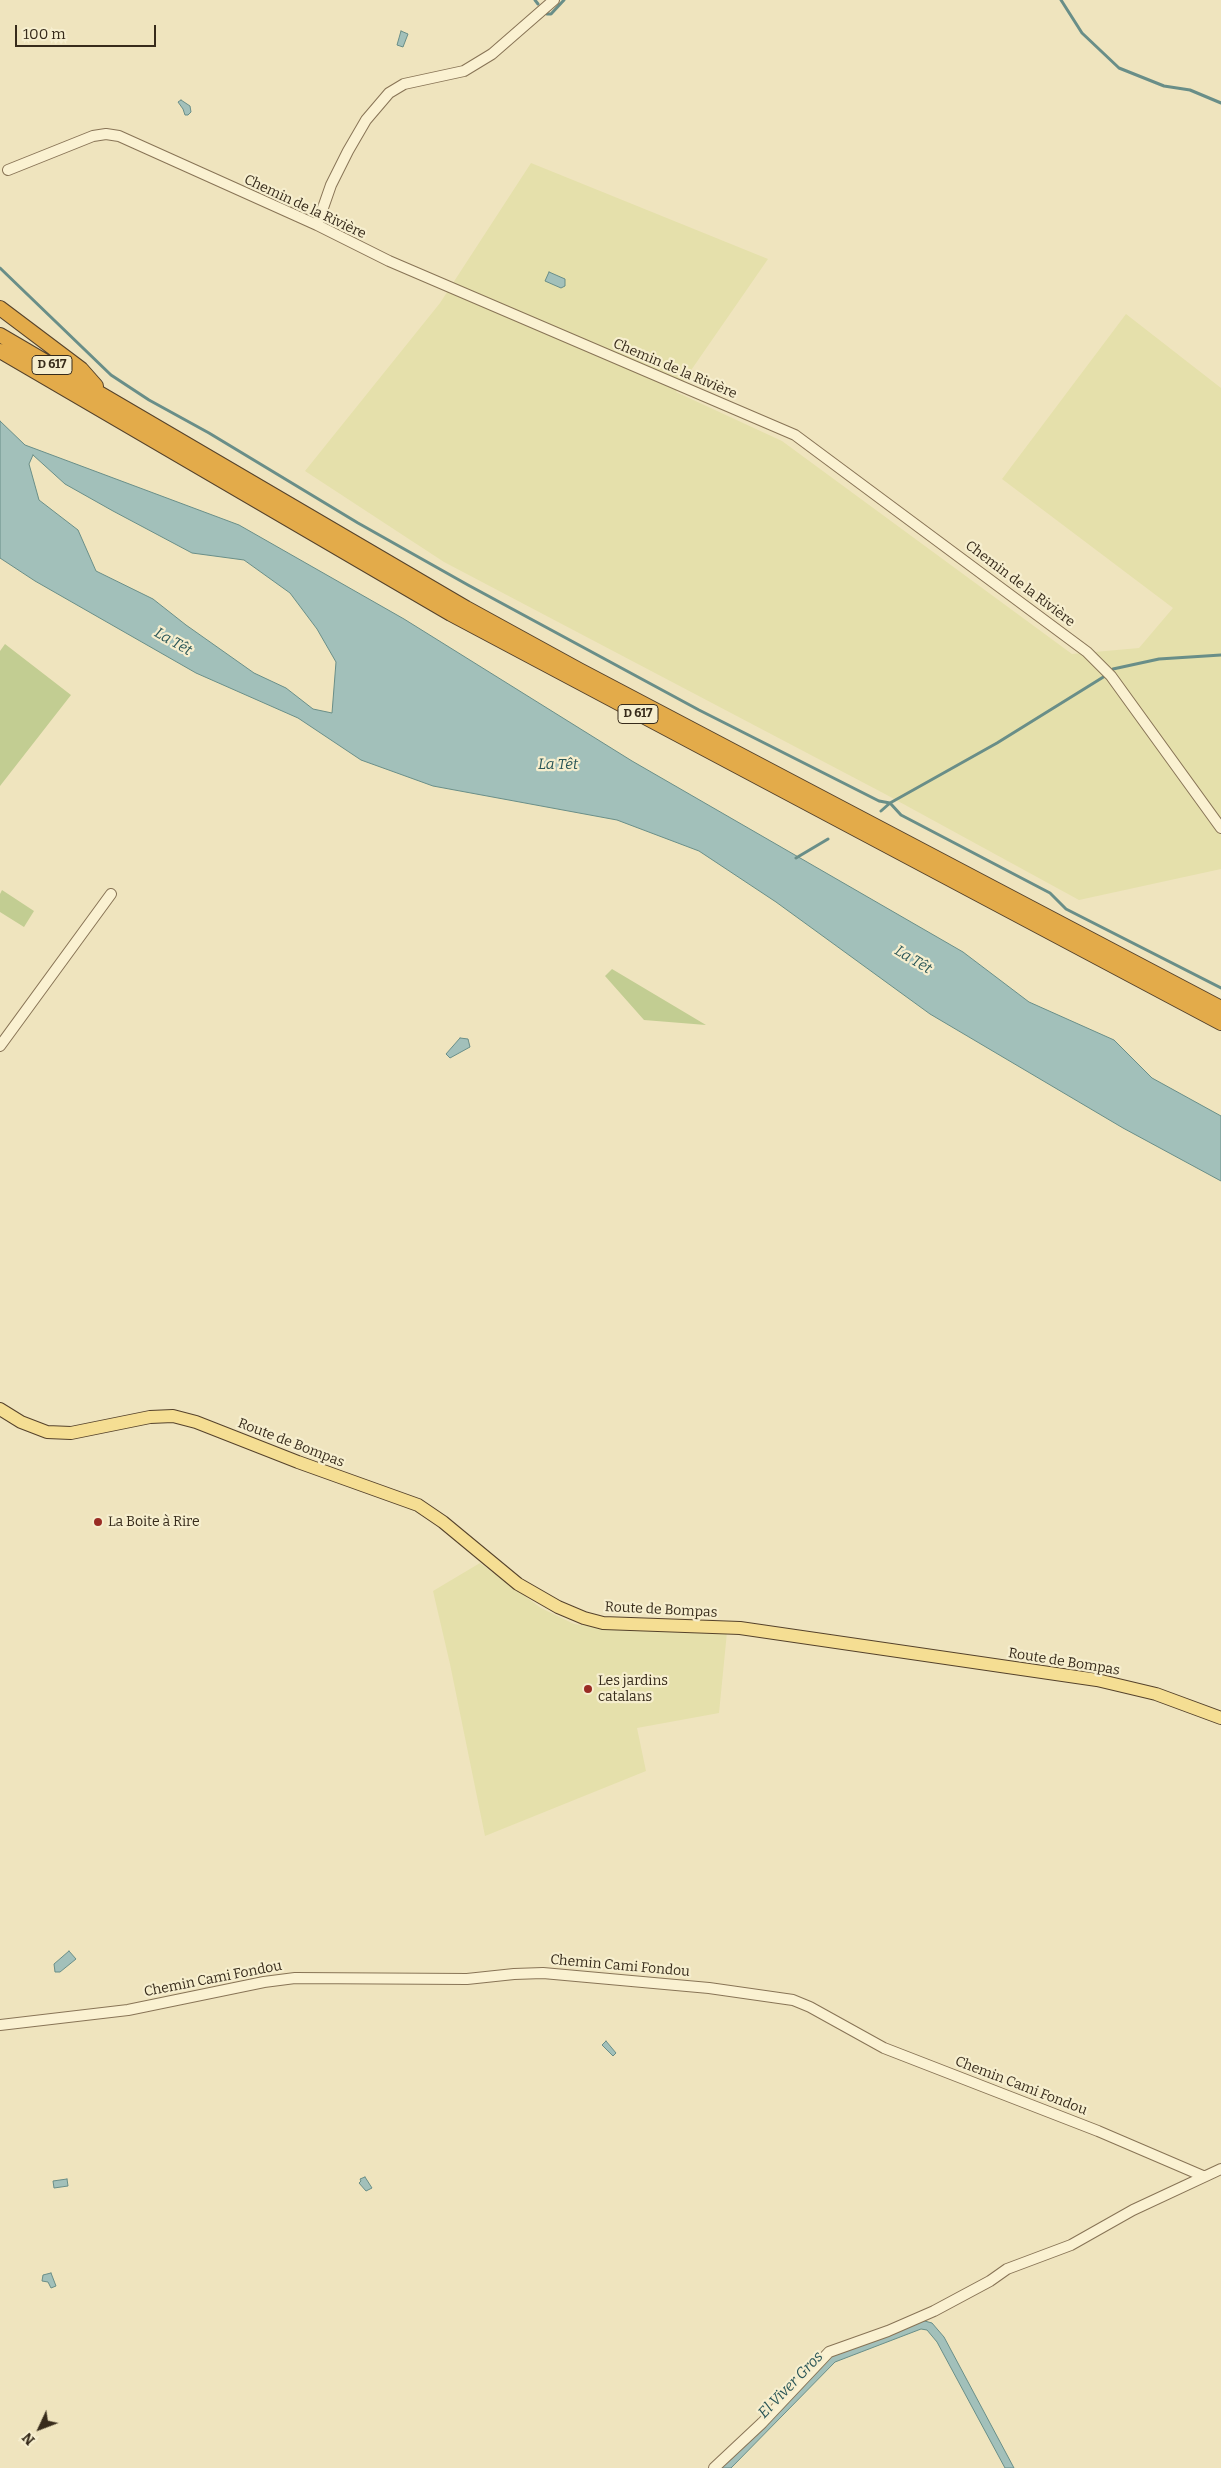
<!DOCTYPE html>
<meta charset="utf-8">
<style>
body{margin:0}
#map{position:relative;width:1221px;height:2468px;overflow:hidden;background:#efe4be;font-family:Bitter,serif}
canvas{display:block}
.north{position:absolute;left:15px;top:2403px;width:50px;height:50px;-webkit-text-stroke:4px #f6eece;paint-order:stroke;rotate:227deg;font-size:14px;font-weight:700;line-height:20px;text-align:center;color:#372b1b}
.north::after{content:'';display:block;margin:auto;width:18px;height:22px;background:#372b1b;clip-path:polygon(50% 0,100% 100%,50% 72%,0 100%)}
.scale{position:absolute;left:15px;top:25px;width:141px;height:22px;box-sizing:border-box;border:2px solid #372b1b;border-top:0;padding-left:6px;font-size:15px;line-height:18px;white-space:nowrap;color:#372b1b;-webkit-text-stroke:4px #f6eece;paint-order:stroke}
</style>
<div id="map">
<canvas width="1221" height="2468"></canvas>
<div class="north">N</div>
<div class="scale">100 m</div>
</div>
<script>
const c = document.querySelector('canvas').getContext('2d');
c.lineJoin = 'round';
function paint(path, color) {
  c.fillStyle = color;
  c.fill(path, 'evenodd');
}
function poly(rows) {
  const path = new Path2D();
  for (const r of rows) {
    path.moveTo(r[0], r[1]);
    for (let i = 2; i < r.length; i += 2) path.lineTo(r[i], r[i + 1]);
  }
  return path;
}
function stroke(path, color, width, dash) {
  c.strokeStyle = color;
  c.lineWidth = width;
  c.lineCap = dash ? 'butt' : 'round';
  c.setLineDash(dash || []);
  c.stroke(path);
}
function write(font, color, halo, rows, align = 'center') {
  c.font = font + ' Bitter,serif';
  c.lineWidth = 4.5;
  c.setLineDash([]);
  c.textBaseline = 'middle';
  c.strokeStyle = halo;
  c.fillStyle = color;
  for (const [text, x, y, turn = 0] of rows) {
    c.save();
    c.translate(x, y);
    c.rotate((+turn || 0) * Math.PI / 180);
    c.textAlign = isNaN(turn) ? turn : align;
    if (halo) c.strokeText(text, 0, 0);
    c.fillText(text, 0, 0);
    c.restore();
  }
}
paint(poly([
 [531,163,768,259,676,392,782,441,1072,654,1139,648,1173,608,1002,479,1126,314,1221,388,1221,869,1079,900,885,794,444,562,305,471,440,303],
 [480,1563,541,1608,574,1624,616,1630,727,1632,719,1713,637,1728,646,1771,485,1836,450,1664,433,1591]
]), '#e5e0ab');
paint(poly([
 [5,644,71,695,0,786,0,651],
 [2,890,34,911,24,927,0,912,0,894],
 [612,969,706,1025,644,1020,605,976]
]), '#c2cd92');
const water = poly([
 [401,31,408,34,403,47,397,45,401,31],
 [181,100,190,106,191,112,188,115,185,115,183,109,178,102,181,100],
 [549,272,565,279,565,286,561,288,545,281,549,272],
 [0,421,25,445,239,525,404,619,632,761,963,952,1029,1002,1114,1040,1152,1078,1221,1116,1221,1181,1123,1128,930,1014,776,902,699,851,617,820,433,786,361,760,298,718,196,673,35,581,0,558,0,421],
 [33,455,65,484,113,511,192,553,244,560,290,593,317,629,336,662,332,713,313,709,286,688,254,673,186,625,153,599,96,571,78,530,39,500,29,464,33,455],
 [460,1038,468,1039,470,1047,450,1058,446,1054,460,1038],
 [69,1951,76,1959,60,1972,55,1972,54,1964,69,1951],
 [606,2041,616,2053,613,2056,602,2045,606,2041],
 [365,2177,372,2188,366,2191,359,2183,361,2181,360,2179,365,2177],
 [67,2179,68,2186,54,2188,53,2181,67,2179],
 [51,2273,56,2286,51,2288,48,2282,42,2281,43,2275,51,2273],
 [921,2320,932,2323,944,2337,1014,2468,1005,2468,937,2342,927,2330,921,2329,835,2362,731,2468,720,2468,825,2359,921,2320]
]);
paint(water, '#a2c0ba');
stroke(water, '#698e88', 1);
stroke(poly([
 [535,0,538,4],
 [1061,0,1082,33,1119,68,1164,86,1190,90,1221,103],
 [547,14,551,14,564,0],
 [0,268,111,375,149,400,209,433,358,523,468,585,699,710,879,801,890,803,901,815,1050,893,1066,909,1221,988],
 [1113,669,1159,659,1221,655],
 [881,811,890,803,997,743,1105,676],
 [796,858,828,839]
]), '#698e88', 3);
const minor = poly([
 [8,170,93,136,106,134,119,136,317,225,389,261,795,435,1087,652,1111,676,1221,828],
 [317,225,331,185,348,151,366,120,389,93,404,84,464,71,492,54,554,0],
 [0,1046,111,894],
 [0,2025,128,2010,264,1982,295,1978,467,1979,514,1974,543,1973,709,1988,793,2000,810,2007,884,2048,1098,2131,1203,2176],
 [714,2468,762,2423,829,2352,888,2331,934,2311,990,2281,1007,2269,1071,2245,1133,2210,1221,2169]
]);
const major = poly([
 [0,1409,21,1422,47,1432,71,1433,150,1417,173,1416,196,1422,298,1462,418,1505,443,1522,518,1584,558,1607,584,1618,603,1623,740,1628,1097,1680,1156,1694,1221,1718]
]);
const highway = poly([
 [0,308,81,369,96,386],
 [0,335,466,608,579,670,1221,1008],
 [0,351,451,614,1221,1023]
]);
stroke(minor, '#887456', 12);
stroke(major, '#55422b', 14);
stroke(highway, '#55422b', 16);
stroke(minor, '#faf1d1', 10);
stroke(major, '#f5de93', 12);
stroke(highway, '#e3ab4a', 14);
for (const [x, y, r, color] of [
 [98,1522,5,"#992c24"],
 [588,1689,5,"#992c24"]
]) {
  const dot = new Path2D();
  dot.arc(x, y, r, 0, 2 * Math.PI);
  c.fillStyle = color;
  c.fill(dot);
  stroke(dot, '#f6eece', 2);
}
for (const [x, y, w] of [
 [52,365,40],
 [638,714,40]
]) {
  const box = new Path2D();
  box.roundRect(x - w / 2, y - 9.5, w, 19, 4);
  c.fillStyle = '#f6eece';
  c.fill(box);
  stroke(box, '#372b1b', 1);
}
write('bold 12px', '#372b1b', null, [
 ["D 617",52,365],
 ["D 617",638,714]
]);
write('14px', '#372b1b', '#f6eece', [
 ["Chemin de la Rivière",305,207,25],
 ["Chemin de la Rivière",675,369,23],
 ["Chemin de la Rivière",1020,584,37],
 ["Route de Bompas",291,1443,21],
 ["Route de Bompas",661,1610,3],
 ["Route de Bompas",1064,1662,9],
 ["Chemin Cami Fondou",620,1966,5],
 ["Chemin Cami Fondou",213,1979,-11],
 ["Chemin Cami Fondou",1021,2086,21]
]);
write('14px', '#372b1b', '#f6eece', [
 ["La Boite à Rire",108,1522],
 ["Les jardins",598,1681],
 ["catalans",598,1697]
], 'left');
write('italic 15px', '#2a5657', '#f6eece', [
 ["La Têt",173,642,30],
 ["La Têt",558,765],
 ["La Têt",913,960,31],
 ["El Viver Gros",791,2385,-46]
]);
</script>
